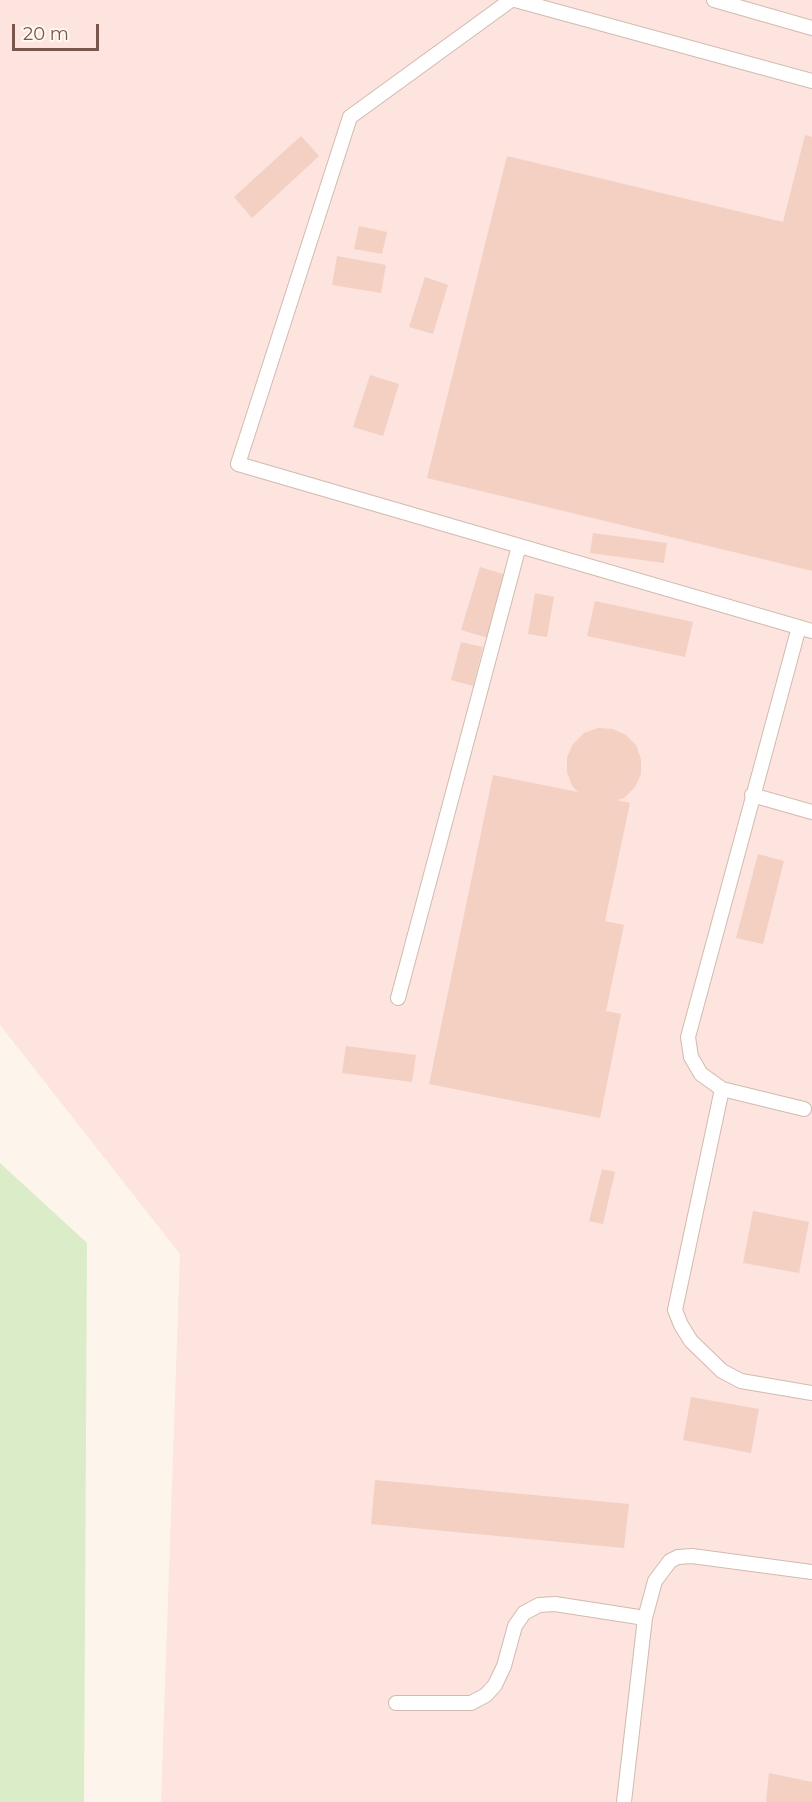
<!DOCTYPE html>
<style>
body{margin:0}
#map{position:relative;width:812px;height:1802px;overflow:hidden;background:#fdf4eb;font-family:Montserrat,sans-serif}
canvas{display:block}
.scale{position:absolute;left:12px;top:24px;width:87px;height:27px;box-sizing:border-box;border:3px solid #7a574c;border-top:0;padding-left:8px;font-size:18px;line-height:21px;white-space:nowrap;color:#7a574c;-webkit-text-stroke:4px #fff8f2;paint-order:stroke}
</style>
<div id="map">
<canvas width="812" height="1802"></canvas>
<div class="scale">20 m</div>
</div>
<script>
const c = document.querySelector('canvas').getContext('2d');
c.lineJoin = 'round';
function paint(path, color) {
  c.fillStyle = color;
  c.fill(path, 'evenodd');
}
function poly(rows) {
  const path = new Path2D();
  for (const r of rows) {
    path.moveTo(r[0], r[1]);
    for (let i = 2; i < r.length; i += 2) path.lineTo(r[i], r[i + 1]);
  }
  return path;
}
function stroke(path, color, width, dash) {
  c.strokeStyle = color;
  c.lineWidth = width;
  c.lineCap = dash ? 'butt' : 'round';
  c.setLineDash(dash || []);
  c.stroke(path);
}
paint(poly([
 [0,0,812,0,812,1802,161,1802,180,1254,0,1025]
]), '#fde4df');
paint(poly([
 [0,1163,87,1243,84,1802,0,1802]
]), '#dbecc8');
paint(poly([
 [805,135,812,137,812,571,427,478,507,156,783,222],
 [301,136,319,156,252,218,234,197],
 [359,226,387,232,382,254,354,249],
 [337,256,386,265,381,293,332,285],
 [425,277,448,285,433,334,409,327],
 [370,375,399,384,383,436,353,427],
 [593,533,667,543,664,563,590,553],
 [480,567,507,575,488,638,461,630],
 [535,593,554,597,547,637,528,634],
 [595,601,693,622,685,657,587,636],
 [461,642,483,647,473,686,451,680],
 [598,728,613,729,626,735,636,745,641,759,641,774,635,787,624,798,617,800,630,803,605,921,624,925,606,1011,621,1014,600,1118,429,1084,493,775,578,792,572,786,567,772,567,757,573,744,584,733],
 [758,854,784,861,763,944,736,938],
 [346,1046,416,1055,412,1082,342,1073],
 [602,1169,615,1172,603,1224,589,1221],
 [753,1211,809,1222,799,1273,743,1263],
 [691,1397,759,1409,751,1453,683,1440],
 [375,1480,629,1504,624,1548,371,1524],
 [769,1773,812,1782,812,1802,766,1802]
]), '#f3d0c2');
const service = poly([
 [511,0,350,117,238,464,812,631],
 [515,0,812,81],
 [714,0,812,28],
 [799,627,688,1037,691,1057,701,1074,722,1089,804,1109],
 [752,795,812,812],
 [398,998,519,546],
 [722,1089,675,1310,681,1325,691,1341,722,1371,741,1381,812,1393],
 [396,1703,471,1703,486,1695,495,1685,504,1666,515,1626,524,1613,539,1605,555,1604,645,1618],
 [624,1802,645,1618,655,1581,670,1561,678,1557,692,1556,812,1572]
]);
stroke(service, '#d1baaf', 16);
stroke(service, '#fff', 14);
</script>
